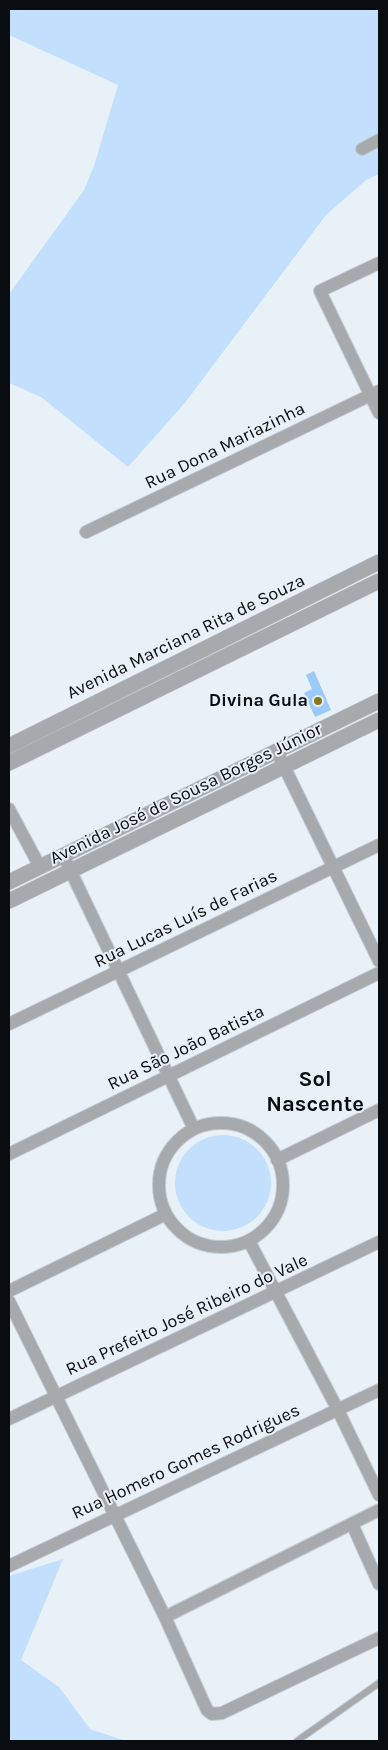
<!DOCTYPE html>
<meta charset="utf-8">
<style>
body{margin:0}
#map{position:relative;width:388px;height:1750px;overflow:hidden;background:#e9f1f8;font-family:Karla,sans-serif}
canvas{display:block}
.frame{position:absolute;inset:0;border:10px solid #0a0d0f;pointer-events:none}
</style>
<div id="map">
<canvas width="388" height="1750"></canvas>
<div class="frame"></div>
</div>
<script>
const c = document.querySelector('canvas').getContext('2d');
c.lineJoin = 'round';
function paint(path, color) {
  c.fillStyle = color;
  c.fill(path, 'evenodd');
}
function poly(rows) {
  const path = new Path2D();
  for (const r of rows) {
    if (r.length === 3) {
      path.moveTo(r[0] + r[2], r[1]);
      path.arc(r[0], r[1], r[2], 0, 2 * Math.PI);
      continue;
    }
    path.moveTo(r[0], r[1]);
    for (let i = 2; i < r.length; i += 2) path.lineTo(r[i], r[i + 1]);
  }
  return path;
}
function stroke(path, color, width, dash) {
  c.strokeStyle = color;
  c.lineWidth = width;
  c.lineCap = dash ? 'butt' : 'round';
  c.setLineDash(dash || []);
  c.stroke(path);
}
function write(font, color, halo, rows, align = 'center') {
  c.font = font + ' Karla,sans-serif';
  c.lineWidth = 4;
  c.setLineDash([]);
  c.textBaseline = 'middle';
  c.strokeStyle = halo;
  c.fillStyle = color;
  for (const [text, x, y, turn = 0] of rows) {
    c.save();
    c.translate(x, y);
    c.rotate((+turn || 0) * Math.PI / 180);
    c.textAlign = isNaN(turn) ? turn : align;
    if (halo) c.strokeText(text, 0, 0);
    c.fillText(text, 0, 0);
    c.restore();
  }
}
paint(poly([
 [9,9,379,9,379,174,366,180,326,215,184,404,128,467,41,397,9,383,9,294,84,190,94,166,118,85,9,35],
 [223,1183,48],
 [63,1559,21,1660,59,1687,90,1729,126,1741,9,1741,9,1576]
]), '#c2e0fd');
paint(poly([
 [314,671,331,710,315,717,304,693,312,689,306,675]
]), '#9bcaf8');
const service = poly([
 [297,1741,379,1683]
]);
const minor = poly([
 [362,149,379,140],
 [379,263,320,291,379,413],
 [86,532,379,391],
 [280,758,379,961],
 [9,809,40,867],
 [63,855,194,1129],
 [9,1024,379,845],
 [221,1185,62],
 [9,1154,379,973],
 [277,1160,379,1110],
 [249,1241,338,1410,379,1495],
 [9,1291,166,1214],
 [9,1301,165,1617,207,1710,212,1714,222,1713,379,1638],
 [9,1419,379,1242],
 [352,1524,379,1584],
 [9,1566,379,1390],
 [165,1617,379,1510]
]);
const tertiary = poly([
 [9,746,379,562],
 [9,763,379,581],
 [9,882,379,701],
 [9,901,379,720]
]);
stroke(service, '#c5cdd3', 8);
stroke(minor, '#c5cdd3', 14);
stroke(tertiary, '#c5cdd3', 16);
stroke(service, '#a7aaad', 6);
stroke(minor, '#a7aaad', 12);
stroke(tertiary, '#a7aaad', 15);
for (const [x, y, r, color] of [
 [318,701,5,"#89781c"]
]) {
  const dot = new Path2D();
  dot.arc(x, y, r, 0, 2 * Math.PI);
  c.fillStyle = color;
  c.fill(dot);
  stroke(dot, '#e9f1f8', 2);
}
write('18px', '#0a0d0f', '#e9f1f8', [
 ["Rua Dona Mariazinha",225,446,-26],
 ["Avenida Marciana Rita de Souza",186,637,-26],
 ["Avenida José de Sousa Borges Júnior",186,794,-26],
 ["Rua Lucas Luís de Farias",186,919,-26],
 ["Rua São João Batista",186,1048,-26],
 ["Rua Prefeito José Ribeiro do Vale",187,1315,-25],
 ["Rua Homero Gomes Rodrigues",186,1462,-25]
]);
write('bold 18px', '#0a0d0f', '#e9f1f8', [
 ["Divina Gula",308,701]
], 'right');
write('bold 22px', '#0a0d0f', '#e9f1f8', [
 ["Sol",315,1080],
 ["Nascente",315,1105]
]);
</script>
